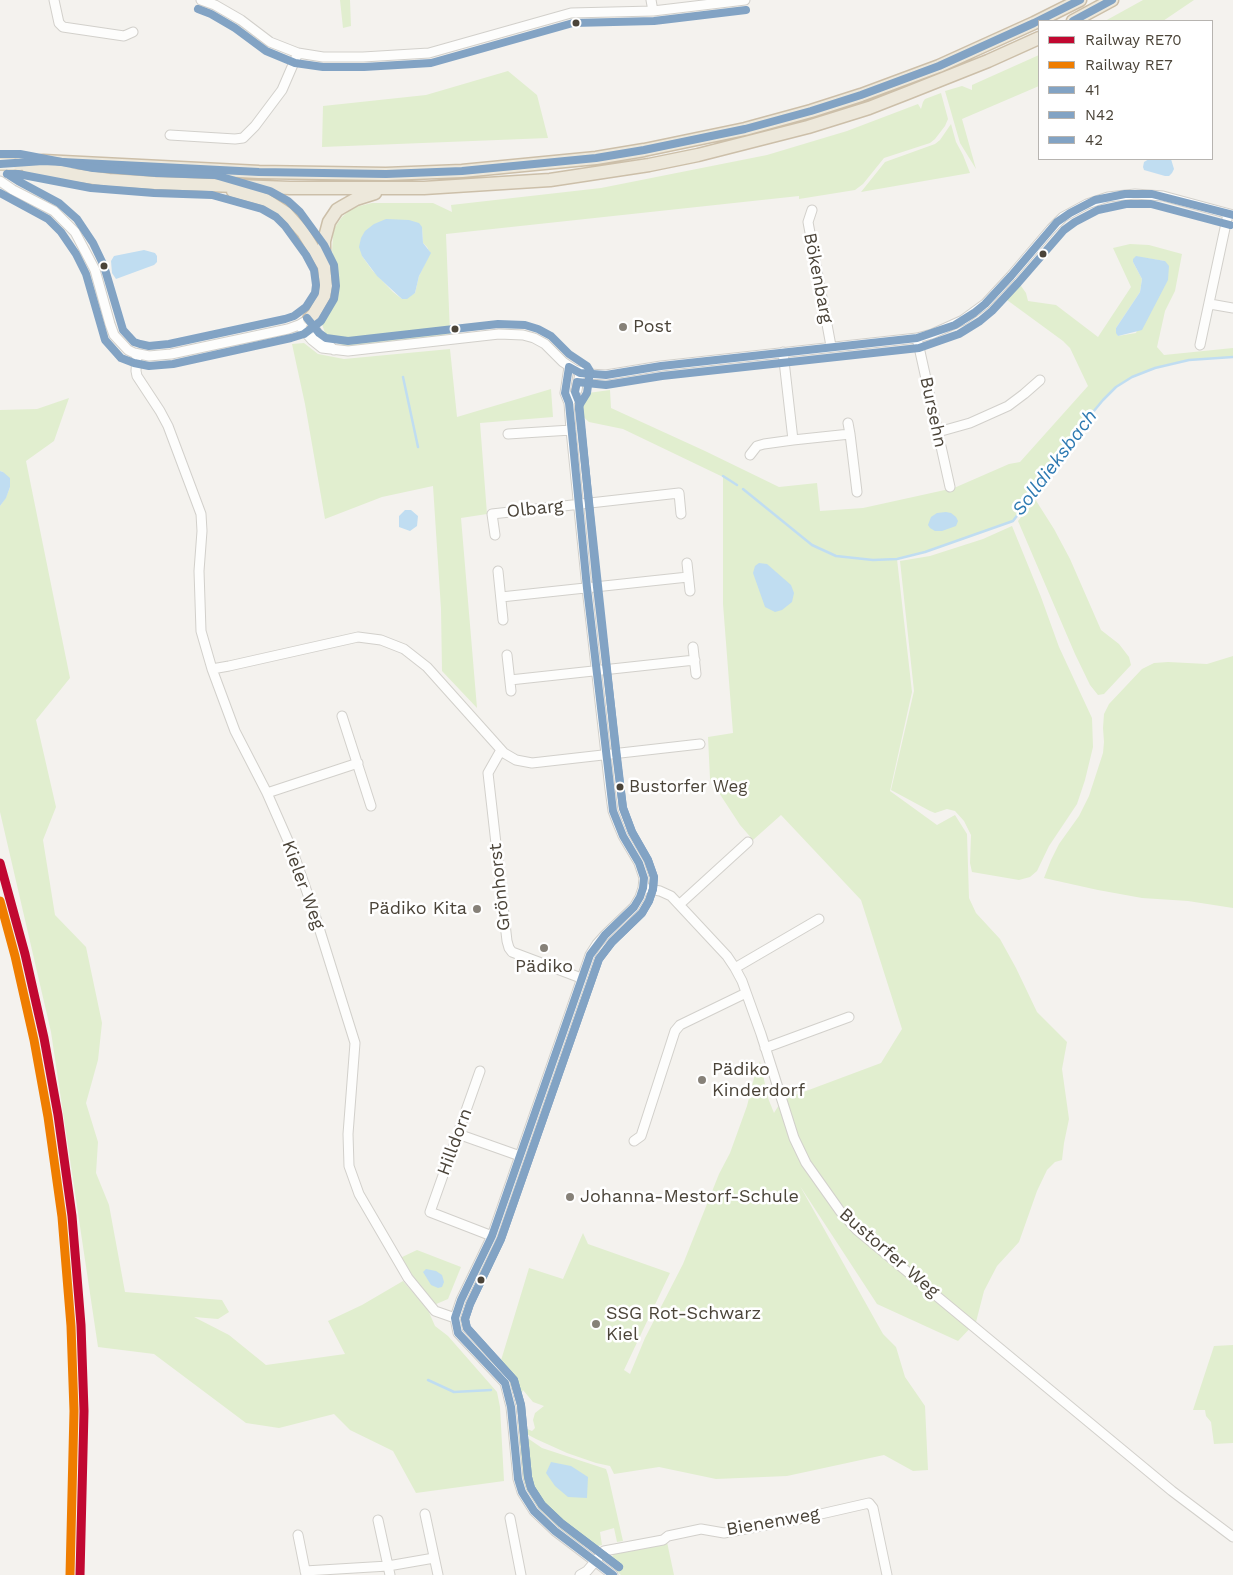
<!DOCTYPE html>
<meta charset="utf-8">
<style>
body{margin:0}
#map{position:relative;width:1233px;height:1575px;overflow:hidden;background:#f4f2ee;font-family:"Work Sans",sans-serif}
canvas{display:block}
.legend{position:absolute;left:1038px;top:20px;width:175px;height:140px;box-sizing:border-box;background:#fff;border:1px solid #b7b4b0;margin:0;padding:6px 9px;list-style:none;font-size:15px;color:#4b4439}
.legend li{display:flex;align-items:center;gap:10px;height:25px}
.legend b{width:25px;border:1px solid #b7b4b0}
</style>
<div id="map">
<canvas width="1233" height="1575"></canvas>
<ul class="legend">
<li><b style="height:6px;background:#c10831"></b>Railway RE70</li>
<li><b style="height:6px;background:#ef7d00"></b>Railway RE7</li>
<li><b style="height:6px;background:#82a3c4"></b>41</li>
<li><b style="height:6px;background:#82a3c4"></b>N42</li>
<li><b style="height:6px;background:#82a3c4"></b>42</li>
</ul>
</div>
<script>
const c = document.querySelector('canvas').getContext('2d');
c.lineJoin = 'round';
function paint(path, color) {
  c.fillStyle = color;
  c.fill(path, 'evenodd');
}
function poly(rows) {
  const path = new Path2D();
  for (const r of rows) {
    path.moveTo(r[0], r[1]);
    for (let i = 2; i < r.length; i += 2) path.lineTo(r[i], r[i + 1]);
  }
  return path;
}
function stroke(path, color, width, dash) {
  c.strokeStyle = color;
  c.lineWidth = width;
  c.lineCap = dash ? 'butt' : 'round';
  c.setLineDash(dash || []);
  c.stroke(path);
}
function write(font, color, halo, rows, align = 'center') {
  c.font = font + ' "Work Sans",sans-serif';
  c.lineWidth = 5;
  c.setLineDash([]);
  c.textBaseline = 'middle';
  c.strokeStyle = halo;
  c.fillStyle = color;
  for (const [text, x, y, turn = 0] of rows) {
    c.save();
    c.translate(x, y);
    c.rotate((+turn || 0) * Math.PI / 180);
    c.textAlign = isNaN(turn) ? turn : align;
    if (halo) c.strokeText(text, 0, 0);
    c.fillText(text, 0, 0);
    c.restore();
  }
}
paint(poly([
 [340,0,350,0,351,26,343,28],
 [1143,0,1194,0,1163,21,1105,21],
 [1039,55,1039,86,962,119,976,169,960,143,945,91,962,86,972,90,972,85],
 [508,71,537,95,548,138,322,147,323,106,426,95],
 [941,93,948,119,945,126,935,139,930,143,884,158,863,184,855,190,799,199,799,196,446,234,450,334,428,338,347,347,335,342,325,333,322,324,323,319,333,298,335,290,335,276,337,271,332,251,333,235,335,227,342,217,350,210,355,207,372,203,433,203,452,212,451,205,601,188,767,155,847,131,918,104,921,109,923,102,925,99],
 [422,227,423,243,427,247,430,253,419,276,415,293,402,299,393,292,372,270,362,256],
 [951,124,956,142,963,155,970,173,861,192,885,162,935,144,940,140],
 [1130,244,1149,245,1182,254,1175,291,1165,311,1157,347,1164,355,1233,348,1233,357,1189,360,1155,368,1132,377,1116,387,1103,400,1064,447,1032,496,1013,521,926,552,897,559,912,692,890,791,937,825,955,815,967,834,969,898,976,913,1000,939,1016,968,1037,1012,1067,1042,1062,1069,1069,1119,1064,1143,1062,1160,1055,1162,1047,1170,1037,1191,1019,1242,997,1266,984,1291,976,1322,958,1341,877,1304,800,1186,883,1334,896,1347,905,1377,925,1406,928,1470,913,1471,884,1455,787,1476,716,1479,659,1467,614,1474,610,1466,596,1463,567,1453,536,1439,519,1430,518,1425,532,1431,535,1428,533,1420,535,1413,544,1406,533,1402,523,1390,522,1392,514,1393,499,1367,529,1268,563,1279,583,1233,588,1244,670,1273,624,1370,630,1374,645,1338,683,1264,719,1174,730,1153,747,1106,755,1074,760,1061,768,1098,774,1113,782,1100,881,1063,902,1029,861,900,781,815,753,840,740,825,710,779,708,737,733,733,723,604,723,477,623,429,589,422,578,412,582,397,588,393,610,390,611,408,705,451,779,487,817,483,820,511,863,508,954,488,1009,464,1020,462,1088,386,1070,348,1063,341,1007,300,1010,294,1021,286,1026,293,1028,301,1056,305,1098,337,1131,287,1113,248],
 [1137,257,1165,261,1136,333,1118,336,1116,328,1140,292,1142,279,1133,262],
 [304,343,318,354,344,359,450,349,457,417,551,389,553,417,480,423,487,514,461,518,477,708,442,671,441,609,433,486,382,497,325,519,305,404,292,344],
 [69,398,54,441,26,461,70,678,36,720,56,807,43,840,55,915,86,947,102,1023,98,1060,86,1103,98,1142,96,1173,109,1205,125,1292,222,1300,229,1312,218,1319,194,1317,229,1335,266,1365,345,1354,328,1321,362,1305,403,1281,428,1310,435,1326,448,1336,497,1392,500,1407,504,1481,416,1493,393,1451,350,1430,334,1414,279,1428,246,1423,154,1354,98,1347,51,1032,0,812,0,506,6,497,10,487,3,472,0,471,0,410,37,409],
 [1035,499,1054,529,1070,559,1101,630,1119,644,1129,657,1131,665,1104,694,1098,695,1090,685,1075,654,1018,521],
 [1012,526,1041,597,1059,647,1092,718,1093,747,1085,780,1077,804,1049,846,1037,871,1030,877,1019,880,972,872,970,863,971,835,964,821,955,811,947,809,935,813,930,811,891,790,914,691,900,561,930,556,983,539],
 [1233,656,1233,908,1188,901,1142,898,1098,890,1044,878,1051,860,1059,844,1079,816,1089,796,1103,753,1104,742,1103,728,1104,714,1109,704,1142,669,1154,663,1168,662,1207,664],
 [417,1250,461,1267,448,1299,434,1305,400,1258],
 [1233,1345,1233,1443,1214,1444,1211,1422,1206,1416,1205,1410,1193,1410,1214,1346],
 [518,1435,526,1437,542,1448,606,1469,608,1475,623,1541,617,1542,614,1528,600,1532,602,1545,590,1548,578,1543,537,1509,527,1495,521,1481,518,1457],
 [667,1542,674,1575,621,1575,610,1565,611,1558,614,1554,624,1551]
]), '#e1eecf');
paint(poly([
 [1149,159,1171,159,1174,169,1172,173,1169,176,1165,176,1144,170,1143,167,1144,162],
 [386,219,409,220,419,223,422,227,423,243,431,253,419,276,415,293,407,299,402,299,377,276,362,256,359,247,361,238,365,231,374,224],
 [144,250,155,253,157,256,157,262,154,265,116,279,112,273,111,261,114,256],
 [1136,256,1165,261,1169,266,1168,280,1142,330,1118,336,1116,333,1116,328,1140,292,1142,279,1133,262,1133,259],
 [0,471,3,472,10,478,10,487,6,498,0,506],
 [405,510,411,510,418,516,417,526,410,531,399,527,399,516],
 [946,512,951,513,956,517,958,521,956,526,942,531,935,531,930,528,928,525,931,517,937,513],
 [759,563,767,564,791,585,794,593,792,602,782,610,775,612,765,607,753,573,755,566],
 [426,1269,436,1271,442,1275,444,1282,442,1287,438,1288,431,1285,423,1272],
 [551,1462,571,1466,588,1477,587,1498,568,1497,555,1486,546,1473]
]), '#c0ddf1');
stroke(poly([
 [403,377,418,447],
 [723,476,737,485],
 [743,489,812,545,836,556,873,560,897,559,925,552,1013,521,1032,496,1064,447,1103,400,1116,387,1132,377,1155,368,1189,360,1233,357],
 [428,1380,454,1392,491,1390]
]), '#c0ddf1', 2.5);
const minor = poly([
 [54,0,59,23,63,27,124,36,133,32],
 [201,0,215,5,241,20,270,42,298,53,323,57,363,57,429,53,571,13,653,11,745,0],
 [651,0,653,11],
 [170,135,235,139,243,138,255,126,282,90,298,53],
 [0,181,13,190,54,211,75,232,95,270,110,324,114,335,128,350,134,353,149,356,171,354,288,329,299,325,309,319,318,334,334,350],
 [812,210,808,222,831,346],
 [1210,304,1233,308],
 [299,325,312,340,322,348,348,351,499,334,523,335,534,338,545,344,563,362,575,370,589,374,606,375,661,366,917,338,932,334,963,320,985,304,1011,276,1051,229,1063,217,1087,204,1108,197,1135,194,1163,196,1233,215],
 [917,338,950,487],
 [1200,345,1228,214],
 [783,352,793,440],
 [137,354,136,371,137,376,160,411,168,426,201,514,202,531,199,571,201,631,212,669,235,731,267,793,293,852,315,915,355,1043,348,1134,349,1166,359,1194,408,1278,435,1311,455,1318],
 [569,367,565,393,569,403,571,430,587,588,610,789,613,811,618,824,623,836,639,863,644,878,643,888,640,897,634,907,605,935,597,944,590,955,492,1236,461,1300,455,1318,458,1333,505,1383,511,1407,518,1479,522,1492,534,1511,555,1531,613,1575],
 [569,403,577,390,580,373],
 [848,423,850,434],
 [938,432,970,423,1008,406,1024,394,1040,380],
 [508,434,571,430],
 [750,455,757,446,764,444,793,440,850,434,857,492],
 [495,535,492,514,679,493,681,514],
 [687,563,690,591],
 [498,571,503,620],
 [501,597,688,577],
 [693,647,696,674],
 [507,655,511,691],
 [212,669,229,666,358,637,381,640,404,649,427,667,504,753,516,760,532,763,700,744],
 [510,680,695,660],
 [342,716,371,806],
 [501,750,488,773,507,941,509,948,512,952,581,978],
 [267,793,358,763],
 [643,888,660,891,671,896,727,956,735,968,742,981,761,1034,794,1138,806,1163,840,1211,857,1230,1172,1491,1233,1537],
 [680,904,748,842],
 [735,968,819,919],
 [765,1048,849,1017],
 [480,1071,430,1212,492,1236],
 [458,1134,520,1156],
 [634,1141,641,1136,675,1031,680,1025,746,993],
 [425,1514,438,1575],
 [510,1518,521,1575],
 [378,1520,390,1575],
 [298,1535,306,1575],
 [305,1571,388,1566,434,1558],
 [580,1575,587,1571,604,1551,663,1540,668,1536,701,1529,724,1533,799,1519,869,1503,873,1508,887,1575]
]);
const major = poly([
 [0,164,19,164]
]);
const highway = poly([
 [1073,21,1112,0],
 [19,164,43,161,259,172,386,174,462,171,596,158,644,150,745,129,811,111,861,95,939,66,1034,23,1080,0],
 [27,166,66,174,109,180,155,183,290,188,424,188,550,180,649,165,698,155,808,127,869,108,910,92,988,61,1039,38],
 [233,191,266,200,286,213,303,232,323,265],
 [309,319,314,314,324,296,326,286,324,267,324,241,329,222,337,210,342,207,356,199,375,193]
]);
stroke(minor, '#d2d0cb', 11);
stroke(major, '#d6cebb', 14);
stroke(highway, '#ccbfa9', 15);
stroke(minor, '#fdfdfc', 9);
stroke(major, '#f2efe6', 11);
stroke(highway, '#ede8db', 12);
stroke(poly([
 [1073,21,1112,0],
 [0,164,43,161,259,172,386,174,462,171,596,158,644,150,745,129,811,111,861,95,939,66,1034,23,1080,0],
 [613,1575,555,1531,534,1511,522,1492,518,1479,511,1407,505,1383,458,1333,455,1318,461,1300,492,1236,590,955,605,935,634,907,640,897,643,888,644,878,639,863,623,836,613,811,587,588,569,403,565,393,569,367,580,373,606,375,661,366,917,338,955,325,974,313,985,304,1011,276,1057,222,1070,213,1095,200,1125,194,1152,194,1233,215]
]), '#82a3c4', 8);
stroke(poly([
 [198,9,211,14,235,28,266,51,295,63,323,67,364,67,431,63,573,23,654,21,746,10],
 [7,174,18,174,91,188,154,193,212,195,262,209,276,217,285,226,306,255,314,270,316,285,315,293,306,307,294,316,285,319,169,344,149,346,140,344,134,342,123,330,104,266,93,243,77,219,59,203,18,181,7,174],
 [619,1567,561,1523,542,1505,531,1488,528,1477,521,1405,514,1380,467,1328,465,1319,470,1304,501,1239,599,959,612,942,642,913,649,901,653,889,654,877,648,860,632,832,623,808,597,587,579,402,575,392,577,382,606,385,662,376,919,348,959,334,980,321,992,311,1018,283,1064,230,1075,222,1098,210,1126,204,1151,204,1230,225]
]), '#82a3c4', 8);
stroke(poly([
 [0,154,20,154,93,168,156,173,215,175,270,191,288,201,300,212,324,245,334,265,336,286,334,299,321,321,304,334,291,338,173,364,149,366,134,363,121,358,105,340,86,274,76,254,61,232,48,219,0,193],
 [307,318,319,333,326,338,348,341,498,324,525,325,538,329,551,336,569,354,587,366,590,371,587,393,579,406,579,409,616,753,623,808,632,832,648,860,654,877,653,889,649,901,642,913,612,942,599,959,501,1239,470,1304,465,1319,467,1328,514,1380,521,1405,528,1477,531,1488,542,1505,561,1523,619,1567]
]), '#82a3c4', 8);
stroke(poly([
 [0,863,25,954,44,1038,58,1115,72,1216,81,1325,84,1411,80,1575]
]), '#c10831', 9);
stroke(poly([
 [0,901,15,956,34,1040,48,1117,62,1217,71,1326,74,1411,70,1575]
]), '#ef7d00', 9);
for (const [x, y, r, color] of [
 [576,23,4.5,"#4b4439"],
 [1043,254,4.5,"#4b4439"],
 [104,266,4.5,"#4b4439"],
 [623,327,5,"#868178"],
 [455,329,4.5,"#4b4439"],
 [620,787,4.5,"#4b4439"],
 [477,909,5,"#868178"],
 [544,948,5,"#868178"],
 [702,1080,5,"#868178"],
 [570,1197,5,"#868178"],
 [481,1280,4.5,"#4b4439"],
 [596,1324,5,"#868178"]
]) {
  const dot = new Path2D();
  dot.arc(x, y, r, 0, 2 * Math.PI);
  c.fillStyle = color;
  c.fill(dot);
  stroke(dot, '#fff', 2);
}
write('17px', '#4b4439', '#fff', [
 ["Bustorfer Weg",629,787]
], 'left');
write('18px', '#4b4439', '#fff', [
 ["Bökenbarg",818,278,79],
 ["Bursehn",933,412,78],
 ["Olbarg",535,509,-6],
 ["Kieler Weg",303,885,70],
 ["Grönhorst",500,887,-96],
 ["Hilldorn",455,1142,-70],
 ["Bustorfer Weg",889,1253,41],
 ["Bienenweg",773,1522,-10]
]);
write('18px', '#4b4439', '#fff', [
 ["Post",633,327],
 ["Pädiko Kita",467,909,"right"],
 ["Pädiko",544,967,"center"],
 ["Pädiko",712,1070],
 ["Kinderdorf",712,1091],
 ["Johanna-Mestorf-Schule",580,1197],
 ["SSG Rot-Schwarz",606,1314],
 ["Kiel",606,1335]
], 'left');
write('italic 19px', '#2e7ab2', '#fff', [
 ["Solldieksbach",1055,463,-53]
]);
</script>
